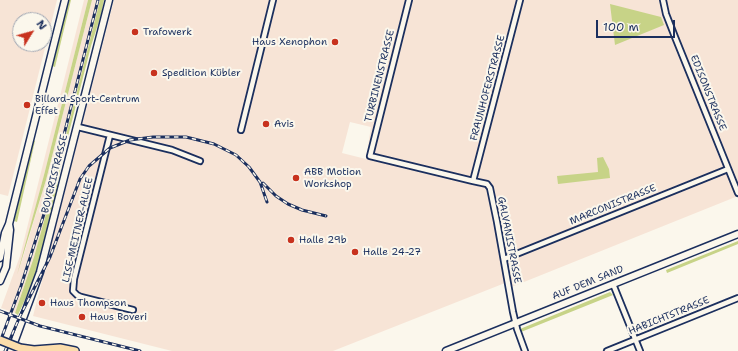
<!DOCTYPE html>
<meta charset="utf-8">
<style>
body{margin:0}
#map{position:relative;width:738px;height:351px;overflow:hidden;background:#fbf7ec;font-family:"Shantell Sans",sans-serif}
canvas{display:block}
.north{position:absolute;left:12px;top:12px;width:40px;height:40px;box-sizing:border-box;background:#fbf7ec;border:1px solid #a1a7b3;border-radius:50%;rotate:53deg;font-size:11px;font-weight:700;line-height:16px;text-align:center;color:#1b2f5e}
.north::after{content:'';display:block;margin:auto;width:14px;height:18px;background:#c8321e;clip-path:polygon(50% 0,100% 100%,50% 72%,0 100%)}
.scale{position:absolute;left:596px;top:20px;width:79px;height:18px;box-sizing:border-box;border:2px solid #1b2f5e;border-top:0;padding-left:5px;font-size:12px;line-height:14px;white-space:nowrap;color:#1b2f5e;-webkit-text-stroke:3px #fbf7ec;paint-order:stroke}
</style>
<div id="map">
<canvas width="738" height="351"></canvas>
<div class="north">N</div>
<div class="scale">100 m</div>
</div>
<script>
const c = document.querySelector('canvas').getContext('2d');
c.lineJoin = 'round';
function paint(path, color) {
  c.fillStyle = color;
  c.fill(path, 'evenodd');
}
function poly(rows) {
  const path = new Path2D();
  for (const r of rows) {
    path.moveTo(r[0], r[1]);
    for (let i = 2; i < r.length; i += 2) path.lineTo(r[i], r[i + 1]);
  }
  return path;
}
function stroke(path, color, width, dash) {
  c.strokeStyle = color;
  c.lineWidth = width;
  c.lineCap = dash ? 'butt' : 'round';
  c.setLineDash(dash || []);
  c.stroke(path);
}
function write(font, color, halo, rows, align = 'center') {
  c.font = font + ' "Shantell Sans",sans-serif';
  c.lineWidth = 4;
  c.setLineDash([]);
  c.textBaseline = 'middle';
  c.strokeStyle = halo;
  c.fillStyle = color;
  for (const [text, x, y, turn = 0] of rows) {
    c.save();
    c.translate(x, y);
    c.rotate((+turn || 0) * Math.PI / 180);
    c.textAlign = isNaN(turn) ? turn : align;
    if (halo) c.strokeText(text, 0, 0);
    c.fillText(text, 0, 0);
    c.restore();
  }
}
paint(poly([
 [0,0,57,0,8,196,0,194],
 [20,20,44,20,44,44,20,44],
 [84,0,88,0,44,175,21,264,46,180,92,0,100,0,46,214,34,257,15,313,1,308,20,256],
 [114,0,738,0,738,196,514,286,505,283,333,351,172,351,33,316],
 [350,122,371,127,366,159,342,153]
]), '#f7e4d6');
paint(poly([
 [69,0,71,0,55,67,52,66],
 [88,0,92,0,46,180,17,275,44,175],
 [100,0,104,0,101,15,91,46,62,160,55,201,54,201,48,224,49,225,34,280,18,315,15,313,34,257,46,214],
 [610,4,661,17,664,25,615,45],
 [33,140,35,141,17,222,14,221],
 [603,157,609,169,610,178,558,184,557,176,598,172,597,158],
 [738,241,738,244,667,273,666,270],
 [610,292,613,295,521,332,520,329]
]), '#c7d387');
const street = poly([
 [409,0,370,156,473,181,487,184,490,188,497,222,513,312,517,329,525,351],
 [663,0,666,14,675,37,738,193],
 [78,127,172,150,200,161],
 [241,130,273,0],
 [110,135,74,279,73,291,77,295,81,297,133,310],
 [473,181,520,0],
 [504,259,728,169],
 [613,284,640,351],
 [607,351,738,298]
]);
const secondary = poly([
 [0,258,5,233,9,224,65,0],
 [0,281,6,267,10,230,9,224],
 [11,351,40,272,109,0],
 [446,351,738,234]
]);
const primary = poly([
 [20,348,34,350,60,348,75,351]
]);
stroke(street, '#1b2f5e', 8);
stroke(secondary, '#1b2f5e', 9);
stroke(primary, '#1b2f5e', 10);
stroke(street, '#fbf7ec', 4.5);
stroke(secondary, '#fbf7ec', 6);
stroke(primary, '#fbddab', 7);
const rail = poly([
 [263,183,276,196,288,204,302,210,326,216],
 [0,311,40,326,140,351],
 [0,342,21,286,44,214,98,0],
 [5,351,20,316,50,257,80,179,89,166,110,148,130,140,153,137,186,137,214,144,236,155,249,167,260,182,267,202]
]);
stroke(rail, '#1b2f5e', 3);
stroke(rail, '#fbf7ec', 1.5, [4.5]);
const primaryBridge = poly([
 [0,340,20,348]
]);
stroke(primaryBridge, '#1b2f5e', 10, []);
stroke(primaryBridge, '#fbddab', 7);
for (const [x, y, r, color] of [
 [135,32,4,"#c8321e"],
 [335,42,4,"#c8321e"],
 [154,73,4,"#c8321e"],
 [27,105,4,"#c8321e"],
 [266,124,4,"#c8321e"],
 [296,178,4,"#c8321e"],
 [291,240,4,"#c8321e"],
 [355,252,4,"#c8321e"],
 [42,303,4,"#c8321e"],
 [82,317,4,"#c8321e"]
]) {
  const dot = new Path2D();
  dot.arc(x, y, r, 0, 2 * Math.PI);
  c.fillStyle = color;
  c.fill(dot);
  stroke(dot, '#fbf7ec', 1.5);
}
write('10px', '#1b2f5e', '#fbf7ec', [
 ["Trafowerk",143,32],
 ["Haus Xenophon",327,42,"right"],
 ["Spedition Kübler",162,73],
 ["Billard-Sport-Centrum",35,99],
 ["Effet",35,111],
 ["Avis",274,124],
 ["ABB Motion",304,172],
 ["Workshop",304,184],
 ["Halle 29b",299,240],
 ["Halle 24-27",363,252],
 ["Haus Thompson",50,303],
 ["Haus Boveri",90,317]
], 'left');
write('10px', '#1b2f5e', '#fbf7ec', [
 ["TURBINENSTRASSE",380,76,-76],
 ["FRAUNHOFERSTRASSE",488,88,-75],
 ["EDISONSTRASSE",708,93,68],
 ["BOVERISTRASSE",55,174,-76],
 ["MARCONISTRASSE",613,205,-22],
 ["LISE-MEITNER-ALLEE",78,230,-77],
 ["GALVANISTRASSE",509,240,79],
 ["AUF DEM SAND",588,283,-22],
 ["HABICHTSTRASSE",669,316,-22]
]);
</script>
